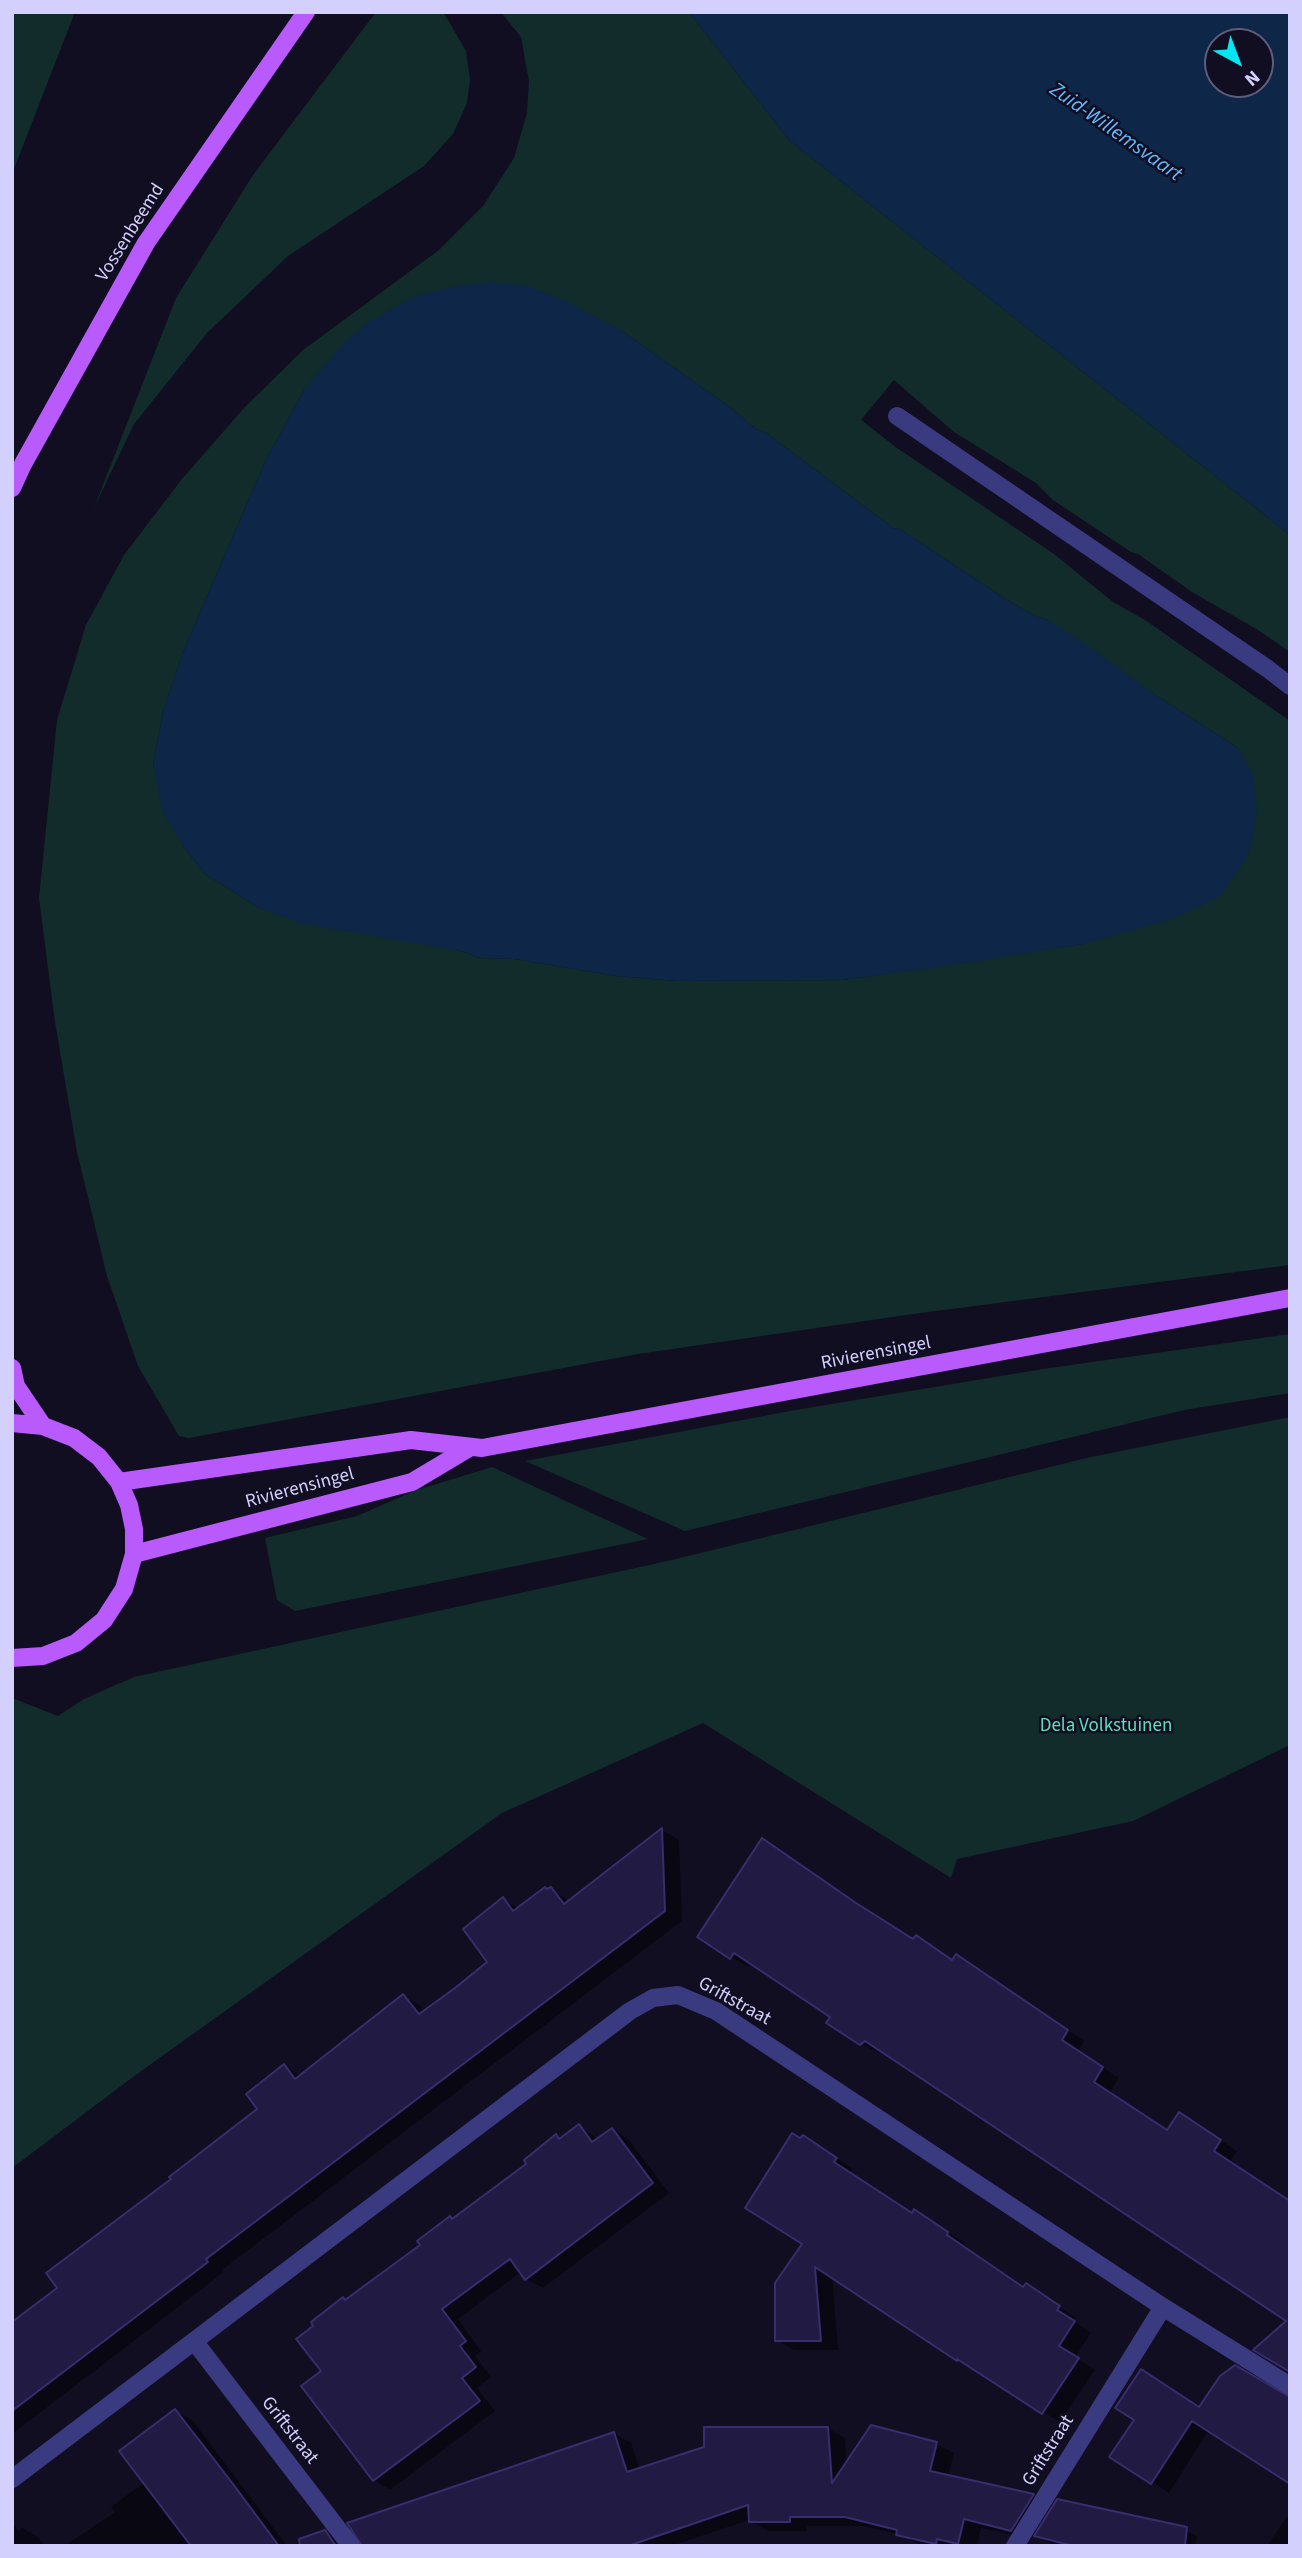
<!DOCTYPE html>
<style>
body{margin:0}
#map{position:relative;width:1302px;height:2558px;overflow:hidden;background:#110e22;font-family:"Source Sans 3",sans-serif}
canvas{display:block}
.frame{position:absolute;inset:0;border:14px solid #d4d0fe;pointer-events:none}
.north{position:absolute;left:1204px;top:28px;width:70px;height:70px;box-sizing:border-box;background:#110e22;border:2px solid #5f5c7a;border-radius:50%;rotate:139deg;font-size:19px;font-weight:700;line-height:28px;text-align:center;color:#d4d0fe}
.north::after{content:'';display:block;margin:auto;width:24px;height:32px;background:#05e6f5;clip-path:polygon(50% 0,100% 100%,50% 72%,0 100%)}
</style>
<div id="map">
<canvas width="1302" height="2558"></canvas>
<div class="frame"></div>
<div class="north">N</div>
</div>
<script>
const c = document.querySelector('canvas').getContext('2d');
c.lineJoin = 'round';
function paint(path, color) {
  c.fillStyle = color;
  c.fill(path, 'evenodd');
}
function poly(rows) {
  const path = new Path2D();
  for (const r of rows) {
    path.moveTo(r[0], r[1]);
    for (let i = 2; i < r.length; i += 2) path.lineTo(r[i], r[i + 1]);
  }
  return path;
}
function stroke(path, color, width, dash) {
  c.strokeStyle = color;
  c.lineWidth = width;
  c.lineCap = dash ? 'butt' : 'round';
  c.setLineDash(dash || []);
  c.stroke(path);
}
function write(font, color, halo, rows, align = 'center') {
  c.font = font + ' "Source Sans 3",sans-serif';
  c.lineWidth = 5;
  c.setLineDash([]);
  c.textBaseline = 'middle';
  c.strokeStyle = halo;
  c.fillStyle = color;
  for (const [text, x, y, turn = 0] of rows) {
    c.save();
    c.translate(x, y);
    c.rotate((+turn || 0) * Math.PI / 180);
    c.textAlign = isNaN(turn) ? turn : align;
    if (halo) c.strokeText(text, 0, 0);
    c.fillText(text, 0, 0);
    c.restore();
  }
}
paint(poly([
 [12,12,75,12,12,174],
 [376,12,442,12,445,15,466,51,470,80,467,103,453,134,424,166,288,256,207,333,134,424,94,508,176,298,253,175],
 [501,12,689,12,790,141,1290,535,1290,652,1258,630,1192,592,1138,554,1131,552,1053,500,1036,483,954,432,894,380,861,420,897,448,1054,554,1113,602,1145,620,1290,721,1290,1265,913,1314,638,1354,189,1438,179,1436,138,1366,107,1276,77,1152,55,1022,39,898,57,720,86,625,124,555,182,479,243,409,303,350,439,250,483,206,514,158,527,113,529,81,521,37],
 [622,331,731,408,756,429,766,433,893,528,900,529,1007,600,1037,617,1044,618,1157,696,1238,748,1083,944,843,980,677,981,616,976,514,959,480,958,461,951,259,908,205,874,184,847,153,765,163,712,183,652,266,460,304,390],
 [1290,1334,1290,1393,1184,1410,685,1531,525,1461,790,1411,1043,1369],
 [1290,1417,1290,1745,1133,1821,957,1859,951,1878,703,1723,502,1813,137,2074,12,2168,12,1698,58,1716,84,1699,134,1677,672,1560,1091,1457],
 [492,1467,648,1539,295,1611,277,1600,265,1538,357,1516,414,1491]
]), '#112c2a');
paint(poly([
 [689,12,1290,12,1290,535,790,141],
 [1218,42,1260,42,1260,84,1218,84],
 [491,282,528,286,566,301,622,331,731,408,756,429,766,433,893,528,900,529,1007,600,1037,617,1044,618,1075,637,1157,696,1238,748,1253,774,1257,812,1252,844,1245,860,1220,896,1175,918,1083,944,954,965,843,980,677,981,616,976,514,959,480,958,461,951,304,924,259,908,205,874,184,847,163,812,153,765,163,712,183,652,266,460,304,390,347,340,369,322,415,296,459,286]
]), '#0e2647');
paint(poly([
 [662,1830,679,1840,682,1921,222,2270,224,2272,12,2434,12,2324,60,2288,174,2180,260,2110,284,2066,301,2076,403,1996,421,2006,425,2012,490,1963,503,1899,519,1909,551,1889,570,1902],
 [873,1915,914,1941,933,1947,954,1961,973,1966,1084,2041,1078,2051,1119,2078,1110,2093,1168,2132,1196,2124,1237,2151,1230,2162,883,2050,878,2053,861,2043,833,2017,751,1962,748,1967,699,1936],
 [579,2126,599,2140,612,2130,628,2139,669,2193,543,2288,526,2279,521,2272,458,2319,481,2351,475,2356,491,2377,477,2388,495,2411,390,2490,374,2480,323,2372,316,2327,343,2299,347,2301,529,2164,556,2136,561,2139],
 [820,2147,853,2169,850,2173,913,2214,931,2221,965,2243,963,2246,1024,2288,1043,2296,1076,2318,1073,2321,1091,2333,1075,2357,1095,2370,1060,2422,958,2360,832,2276,838,2350,794,2350,777,2340,805,2244],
 [1200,2409,1209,2430,1169,2493,1111,2456],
 [176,2411,193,2421,287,2546,64,2546,115,2512,111,2507,145,2482],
 [872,2427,937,2444,954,2453,948,2477,1033,2496,1050,2506,1029,2539,981,2528,977,2546,923,2546,898,2534,863,2526,807,2526,807,2531,768,2531,749,2520,671,2546,408,2546,613,2433,631,2443,640,2470,827,2428,845,2438,847,2465],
 [1290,2512,1290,2546,1267,2546],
 [12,2522,18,2531,22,2528,39,2538,45,2546,12,2546],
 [1181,2528,1198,2537,1193,2546,1055,2546,1037,2536],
 [325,2532,345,2546,292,2546,298,2542]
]), '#0007');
const building = poly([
 [662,1828,665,1911,206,2259,208,2262,12,2411,12,2322,57,2288,46,2273,171,2179,169,2177,257,2109,246,2094,284,2064,295,2079,403,1994,419,2014,455,1988,487,1962,463,1929,503,1897,513,1911,545,1887,547,1889,551,1887,564,1904,662,1828],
 [762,1838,856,1903,913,1939,916,1935,952,1960,956,1954,1068,2030,1062,2040,1103,2067,1094,2082,1167,2130,1179,2112,1221,2140,1214,2151,1290,2201,1290,2372,1253,2350,1286,2321,865,2041,860,2045,826,2023,830,2017,734,1953,730,1959,697,1937,762,1838],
 [579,2124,592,2142,612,2128,653,2183,525,2280,510,2259,442,2309,466,2341,460,2346,476,2367,462,2378,480,2401,373,2481,301,2386,321,2371,296,2339,313,2326,311,2322,343,2297,345,2300,420,2245,417,2241,450,2216,452,2219,526,2164,524,2160,556,2134,559,2139,579,2124],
 [792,2133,800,2138,803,2135,837,2158,834,2162,912,2213,914,2209,948,2232,947,2235,1023,2287,1026,2283,1060,2306,1057,2310,1075,2321,1059,2346,1079,2358,1042,2414,957,2359,957,2361,815,2267,821,2341,775,2341,775,2283,802,2244,745,2208,792,2133],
 [1235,2365,1290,2397,1290,2484,1192,2421,1151,2484,1109,2457,1134,2420,1115,2408,1141,2369,1199,2407,1220,2376,1235,2365],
 [175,2409,230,2480,279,2546,191,2546,119,2451,175,2409],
 [871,2425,937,2442,930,2471,1034,2494,1011,2531,964,2519,958,2544,937,2539,936,2544,896,2535,897,2530,845,2517,790,2517,790,2522,749,2522,748,2505,628,2546,362,2546,347,2523,614,2432,627,2472,704,2447,704,2427,828,2427,832,2483,871,2425],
 [1057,2499,1187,2527,1185,2546,1074,2546,1034,2536,1057,2499],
 [325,2530,336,2546,300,2546,299,2539,325,2530]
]);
paint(building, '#211b43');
stroke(building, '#382d6e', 2);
stroke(poly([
 [897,416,1268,669,1290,686],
 [194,2341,351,2546],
 [12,2479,630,2011,653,1998,678,1995,716,2011,1163,2307,1290,2386],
 [1015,2546,1163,2307]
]), '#3a3a80', 18);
stroke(poly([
 [12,488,23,464,146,243,306,12],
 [12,1368,16,1386,43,1426],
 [12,1423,43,1426,74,1438,99,1457,119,1482,129,1505,134,1529,134,1554,124,1589,104,1620,76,1643,43,1656,12,1658],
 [119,1482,411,1440,482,1448,1290,1298],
 [134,1554,412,1482,469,1448]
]), '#b95afc', 18);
write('19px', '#d4d0fe', '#110e22', [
 ["Vossenbeemd",131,233,-58],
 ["Rivierensingel",876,1354,-11],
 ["Rivierensingel",300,1489,-15],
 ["Griftstraat",734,2002,29],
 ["Griftstraat",289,2431,52],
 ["Griftstraat",1049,2451,-58]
]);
write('19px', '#5eddb8', '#110e22', [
 ["Dela Volkstuinen",1106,1727]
]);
write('italic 21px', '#61bafc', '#110e22', [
 ["Zuid-Willemsvaart",1115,133,35]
]);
</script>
